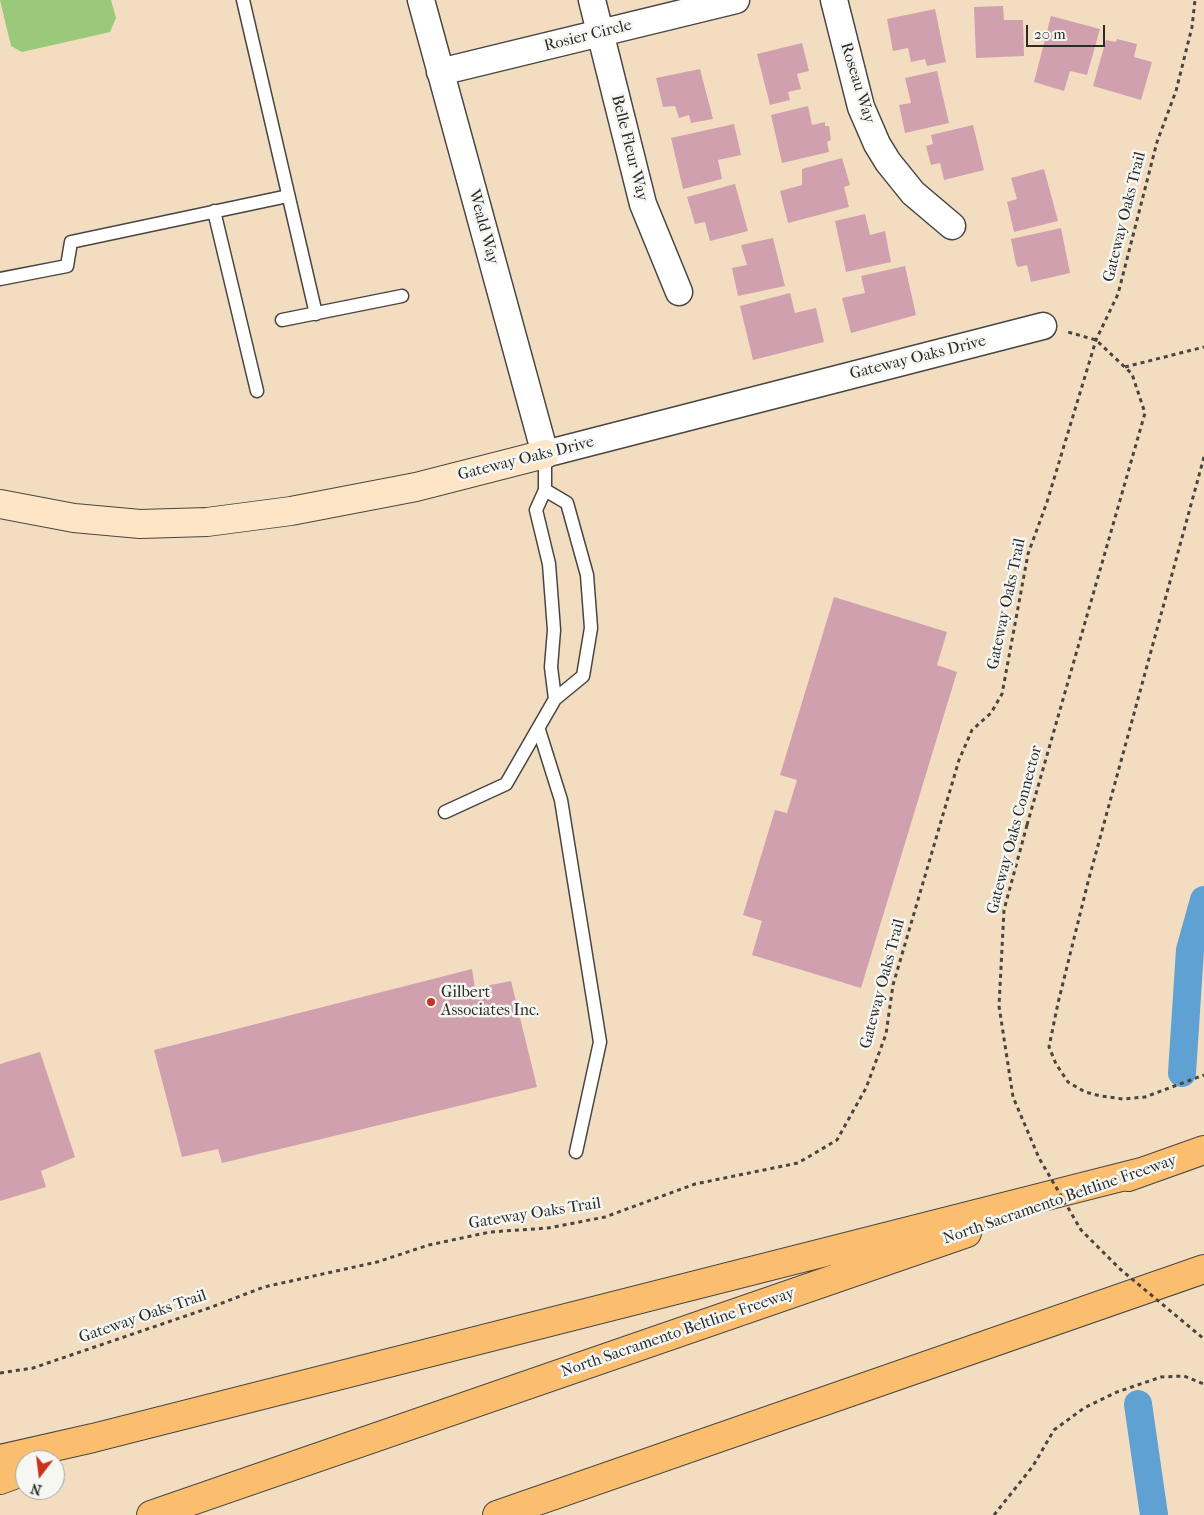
<!DOCTYPE html>
<style>
body{margin:0}
#map{position:relative;width:1204px;height:1515px;overflow:hidden;background:#f2ddc1;font-family:"IM FELL French Canon",serif}
canvas{display:block}
.north{position:absolute;left:15px;top:1450px;width:50px;height:50px;box-sizing:border-box;background:#f6f6f2;border:1px solid #a5a5a2;border-radius:50%;rotate:195deg;font-size:14px;font-weight:700;line-height:20px;text-align:center;color:#2b2b2b}
.north::after{content:'';display:block;margin:auto;width:18px;height:22px;background:#c8321e;clip-path:polygon(50% 0,100% 100%,50% 72%,0 100%)}
.scale{position:absolute;left:1026px;top:25px;width:79px;height:22px;box-sizing:border-box;border:2px solid #2b2b2b;border-top:0;padding-left:6px;font-size:15px;line-height:18px;white-space:nowrap;color:#2b2b2b;-webkit-text-stroke:4px #f6f6f2;paint-order:stroke}
</style>
<div id="map">
<canvas width="1204" height="1515"></canvas>
<div class="north">N</div>
<div class="scale">20 m</div>
</div>
<script>
const c = document.querySelector('canvas').getContext('2d');
c.lineJoin = 'round';
function paint(path, color) {
  c.fillStyle = color;
  c.fill(path, 'evenodd');
}
function poly(rows) {
  const path = new Path2D();
  for (const r of rows) {
    path.moveTo(r[0], r[1]);
    for (let i = 2; i < r.length; i += 2) path.lineTo(r[i], r[i + 1]);
  }
  return path;
}
function stroke(path, color, width, dash) {
  c.strokeStyle = color;
  c.lineWidth = width;
  c.lineCap = dash ? 'butt' : 'round';
  c.setLineDash(dash || []);
  c.stroke(path);
}
function write(font, color, halo, rows, align = 'center') {
  c.font = font + ' "IM FELL French Canon",serif';
  c.lineWidth = 5;
  c.setLineDash([]);
  c.textBaseline = 'middle';
  c.strokeStyle = halo;
  c.fillStyle = color;
  for (const [text, x, y, turn = 0] of rows) {
    c.save();
    c.translate(x, y);
    c.rotate((+turn || 0) * Math.PI / 180);
    c.textAlign = isNaN(turn) ? turn : align;
    if (halo) c.strokeText(text, 0, 0);
    c.fillText(text, 0, 0);
    c.restore();
  }
}
paint(poly([
 [0,0,111,0,116,18,110,32,22,52,11,46]
]), '#99c979');
stroke(poly([
 [1182,1073,1190,950,1204,900],
 [1138,1404,1154,1515]
]), '#5ea1d2', 28);
paint(poly([
 [1003,6,1004,20,1023,20,1024,56,976,58,974,7],
 [935,9,946,62,927,66,925,59,911,62,908,48,893,51,887,19],
 [1051,16,1100,29,1087,75,1070,71,1064,91,1034,82],
 [1117,39,1137,44,1134,57,1152,62,1141,100,1093,86,1106,40,1116,42],
 [802,43,809,71,797,74,801,89,788,92,790,100,770,105,757,54],
 [700,69,713,119,691,123,689,115,679,118,675,106,663,107,656,78],
 [937,71,949,123,905,133,899,105,911,103,905,78],
 [808,106,812,125,825,122,825,126,829,126,831,140,827,142,829,152,782,163,771,115],
 [734,124,741,155,718,160,722,179,683,189,671,138],
 [973,125,984,170,944,180,940,163,931,165,926,146,933,144,931,135],
 [842,158,850,185,844,187,849,207,788,223,780,191,802,185,802,169],
 [1044,169,1058,221,1014,232,1007,202,1017,199,1011,178],
 [735,184,748,231,710,241,705,222,695,224,687,197],
 [865,214,870,235,885,231,891,262,846,272,835,221],
 [1061,228,1070,273,1031,282,1027,265,1018,267,1016,264,1011,239],
 [773,238,785,286,738,296,732,268,747,265,741,245],
 [905,266,916,315,851,333,842,298,865,293,861,276],
 [790,293,795,313,816,308,824,342,753,360,740,306],
 [834,597,947,632,937,665,957,672,861,988,752,955,762,921,743,915,775,810,787,813,797,780,780,775],
 [472,969,475,988,511,981,537,1087,222,1163,218,1149,182,1157,154,1050],
 [40,1052,75,1157,41,1171,46,1187,0,1201,0,1064]
]), '#d1a0af');
const lane = poly([
 [243,0,316,314],
 [214,211,257,391],
 [0,279,67,266,71,242,288,196],
 [282,320,402,296],
 [545,454,545,490,536,510,549,564,554,630,551,667,555,699],
 [539,730,561,800,600,1042,576,1152],
 [445,812,506,784,555,699,583,676,591,628,587,575,567,503,545,490]
]);
const street = poly([
 [421,0,545,454,1043,326],
 [592,0,643,204,679,292],
 [834,0,861,107,877,144,888,162,913,193,952,226],
 [440,72,736,0]
]);
const secondary = poly([
 [0,504,74,518,140,524,207,522,291,511,416,487,545,454]
]);
const highway = poly([
 [1128,1177,1204,1150],
 [0,1459,93,1438,1145,1171],
 [0,1480,25,1471],
 [151,1515,967,1233],
 [497,1515,1204,1269]
]);
stroke(lane, '#494642', 15);
stroke(street, '#494642', 29);
stroke(secondary, '#494642', 30);
stroke(highway, '#494642', 30);
stroke(poly([
 [1125,367,1204,347],
 [1204,457,1088,882,1058,1003,1049,1047,1056,1064,1068,1082,1085,1092,1101,1096,1123,1099,1145,1097,1204,1075],
 [1027,825,1145,413,1132,374,1096,340,1068,332],
 [0,1373,33,1368,209,1308,264,1287,377,1262,429,1245,490,1232,548,1228,605,1217,695,1184,798,1163,837,1140,866,1088,886,1034,893,985,959,760,972,730,991,713,1002,694,1028,554,1047,502,1096,340,1118,294,1157,142,1176,91,1192,27,1195,0],
 [994,1515,1033,1466,1054,1430,1084,1408,1117,1392,1161,1377,1184,1376,1204,1384]
]), '#494642', 3, [4, 4]);
stroke(lane, '#fff', 12);
stroke(street, '#fff', 26);
stroke(secondary, '#fde5c5', 28);
stroke(highway, '#fbbe6e', 28);
stroke(poly([
 [1027,825,1004,910,999,1006,1013,1097,1039,1158,1081,1230,1120,1269,1204,1339]
]), '#494642', 3, [4, 4]);
for (const [x, y, r, color] of [
 [431,1002,5,"#c8321e"]
]) {
  const dot = new Path2D();
  dot.arc(x, y, r, 0, 2 * Math.PI);
  c.fillStyle = color;
  c.fill(dot);
  stroke(dot, '#f6f6f2', 2);
}
write('16px', '#2b2b2b', '#f6f6f2', [
 ["Rosier Circle",588,36,-14],
 ["Roseau Way",857,83,73],
 ["Belle Fleur Way",629,148,76],
 ["Gateway Oaks Trail",1125,217,-76],
 ["Weald Way",483,227,75],
 ["Gateway Oaks Drive",918,358,-14],
 ["Gateway Oaks Drive",526,459,-14],
 ["Gateway Oaks Trail",1007,604,-78],
 ["Gateway Oaks Connector",1015,830,-75],
 ["Gateway Oaks Trail",883,984,-75],
 ["North Sacramento Beltline Freeway",1060,1200,-19],
 ["Gateway Oaks Trail",535,1214,-9],
 ["Gateway Oaks Trail",143,1317,-19],
 ["North Sacramento Beltline Freeway",678,1333,-19]
]);
write('16px', '#2b2b2b', '#f6f6f2', [
 ["Gilbert",441,993],
 ["Associates Inc.",441,1011]
], 'left');
</script>
